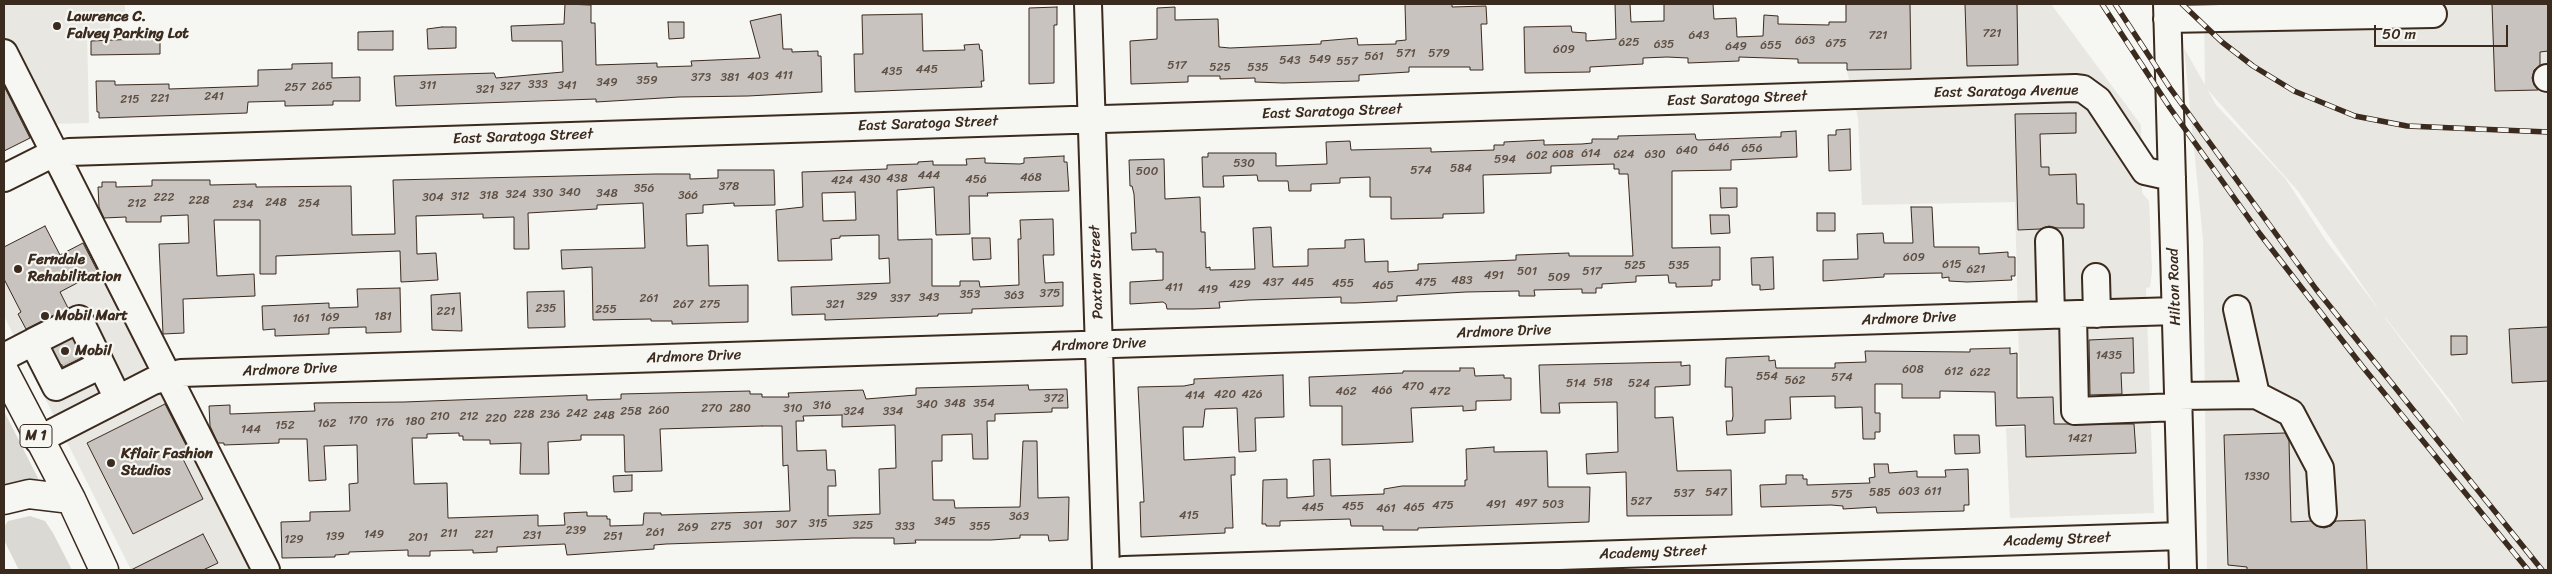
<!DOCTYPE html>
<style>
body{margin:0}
#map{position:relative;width:2552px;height:574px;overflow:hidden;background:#f6f6f2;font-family:Sriracha,sans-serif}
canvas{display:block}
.frame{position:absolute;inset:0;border:5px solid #3b2a1e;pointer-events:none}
.scale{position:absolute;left:2374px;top:25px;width:134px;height:22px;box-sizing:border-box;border:2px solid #3b2a1e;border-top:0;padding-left:6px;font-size:15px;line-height:18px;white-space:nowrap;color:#3b2a1e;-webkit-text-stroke:4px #f6f6f2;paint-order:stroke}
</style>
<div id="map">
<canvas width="2552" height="574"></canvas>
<div class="frame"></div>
<div class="scale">50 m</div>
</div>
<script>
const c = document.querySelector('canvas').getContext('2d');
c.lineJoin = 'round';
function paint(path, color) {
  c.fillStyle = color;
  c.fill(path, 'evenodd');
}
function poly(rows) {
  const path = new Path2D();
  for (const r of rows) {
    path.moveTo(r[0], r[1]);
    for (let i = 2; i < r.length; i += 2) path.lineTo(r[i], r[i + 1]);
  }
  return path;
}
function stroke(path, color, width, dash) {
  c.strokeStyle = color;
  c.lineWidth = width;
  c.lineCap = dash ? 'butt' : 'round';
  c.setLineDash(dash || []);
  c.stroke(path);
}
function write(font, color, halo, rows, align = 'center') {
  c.font = font + ' Sriracha,sans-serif';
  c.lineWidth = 4.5;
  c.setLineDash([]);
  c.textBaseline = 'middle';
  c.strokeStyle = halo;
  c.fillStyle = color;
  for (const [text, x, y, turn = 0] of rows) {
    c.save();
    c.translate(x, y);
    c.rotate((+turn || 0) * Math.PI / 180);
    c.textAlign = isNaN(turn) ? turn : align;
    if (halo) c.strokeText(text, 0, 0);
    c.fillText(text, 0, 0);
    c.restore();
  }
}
paint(poly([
 [4,4,125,4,125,19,110,20,110,33,87,34,89,123,49,124,50,129,4,152],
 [1845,4,2051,4,2141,125,2142,193,2149,201,2152,271,2150,287,2146,288,2154,513,2010,518,2006,428,2024,427,2023,398,2020,398,2015,202,1862,205,1858,118,1847,71],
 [2204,4,2548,4,2548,570,2207,570,2203,239,2184,48,2205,85],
 [2207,89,2298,191,2380,311,2327,242,2285,178,2216,105],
 [2385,317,2453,404,2465,424,2385,318],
 [92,239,261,570,131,570,4,316,4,285]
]), '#e8e7e2');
paint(poly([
 [4,411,43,488,4,491],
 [30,516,45,521,53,533,72,570,19,570,4,540,4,527,8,521]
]), '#dad9d3');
const building = poly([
 [565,4,591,5,591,23,595,23,596,65,657,63,657,67,692,66,691,61,760,58,750,21,781,14,783,49,792,49,792,52,818,51,818,56,821,56,822,92,748,96,679,97,596,102,596,99,396,106,394,76,494,73,496,78,563,72,562,41,512,41,511,26,564,24,565,4],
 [1405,4,1452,4,1452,7,1486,6,1487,24,1481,24,1483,70,1470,70,1470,67,1409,67,1409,72,1359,75,1359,81,1283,83,1255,82,1255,78,1220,79,1220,76,1188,76,1188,82,1131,84,1130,41,1157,39,1157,8,1175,7,1175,20,1218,19,1219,47,1230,48,1321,44,1321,41,1357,38,1358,45,1396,44,1396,41,1406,40,1405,4],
 [1615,4,1630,4,1631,22,1664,21,1664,4,1713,4,1714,19,1736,18,1737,37,1763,36,1764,15,1778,16,1778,24,1829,25,1829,22,1846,22,1846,4,1910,4,1911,69,1847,70,1847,63,1798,63,1798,59,1739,57,1739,61,1688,63,1688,58,1667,57,1643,58,1643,64,1590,67,1590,72,1525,73,1524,27,1571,26,1572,32,1586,33,1586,41,1616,39,1615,4],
 [1965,4,2017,4,2018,65,1967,66,1965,4],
 [2492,4,2548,4,2548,51,2540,52,2540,65,2534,70,2532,78,2534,85,2538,90,2495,91,2492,4],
 [1057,7,1057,25,1054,25,1054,83,1029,84,1029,8,1057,7],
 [922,14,923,51,965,50,964,45,979,44,980,50,982,50,984,81,981,81,982,87,855,92,854,54,863,54,862,15,922,14],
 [668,22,684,22,684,38,669,39,668,22],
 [442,27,456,27,456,48,428,49,427,29,442,27],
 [393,31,393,50,358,50,358,32,393,31],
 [160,38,160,54,91,55,91,41,160,38],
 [332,63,332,78,360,77,360,101,333,101,333,105,285,106,285,101,248,102,247,113,99,118,99,112,97,112,96,81,115,81,115,85,169,84,169,89,258,86,258,70,292,69,292,64,332,63],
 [4,86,30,138,4,151,4,86],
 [2076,113,2076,133,2040,134,2041,167,2049,167,2049,175,2076,174,2077,204,2084,204,2084,228,2057,228,2049,226,2040,229,2018,230,2015,114,2076,113],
 [1850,129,1851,170,1829,171,1828,135,1836,135,1836,130,1850,129],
 [1796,131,1797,157,1731,160,1731,170,1672,171,1672,248,1720,247,1720,280,1712,280,1712,286,1676,287,1676,283,1669,283,1668,275,1636,276,1636,282,1602,284,1602,288,1596,288,1596,293,1582,293,1582,289,1534,290,1535,296,1519,296,1519,291,1466,292,1397,296,1397,301,1355,303,1341,303,1341,297,1249,300,1219,302,1220,308,1193,309,1167,309,1166,304,1163,302,1130,304,1130,282,1163,280,1163,252,1156,252,1156,249,1132,250,1131,233,1136,233,1134,194,1132,186,1130,186,1129,160,1164,159,1165,199,1200,197,1201,232,1205,232,1206,268,1210,267,1210,270,1255,269,1253,228,1271,227,1273,267,1308,266,1308,249,1345,248,1345,240,1364,239,1365,262,1388,261,1388,272,1418,270,1418,264,1516,260,1516,255,1569,253,1569,256,1633,256,1628,174,1619,174,1619,169,1614,169,1614,164,1551,166,1551,173,1483,175,1484,213,1443,214,1443,218,1391,219,1391,197,1370,197,1370,177,1340,178,1340,183,1311,184,1311,191,1289,191,1288,181,1258,181,1257,175,1223,176,1224,187,1203,187,1202,157,1208,157,1208,153,1276,153,1276,166,1327,164,1326,142,1350,141,1351,150,1431,148,1431,152,1494,150,1494,145,1504,145,1504,142,1544,140,1544,145,1582,144,1592,143,1592,139,1618,139,1618,136,1695,134,1696,139,1698,140,1774,137,1781,137,1781,132,1796,131],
 [1064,156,1064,162,1067,162,1069,191,987,193,988,196,969,196,970,234,936,235,934,187,897,190,898,240,932,239,932,286,960,286,960,281,979,281,980,287,1019,285,1018,239,1021,239,1020,220,1053,219,1054,255,1043,255,1045,283,1063,282,1063,306,972,309,972,313,938,314,938,316,825,320,825,314,792,315,791,287,890,283,889,258,879,259,879,235,840,236,840,238,831,239,832,260,778,261,776,210,803,207,802,172,887,169,887,165,918,164,918,162,933,161,933,165,967,165,966,159,985,158,985,163,1020,164,1024,163,1024,158,1064,156],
 [855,192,856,220,823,221,822,193,855,192],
 [718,170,774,170,775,205,734,206,734,203,703,205,703,213,686,214,687,246,708,245,709,286,748,285,748,322,672,324,672,321,651,321,651,319,593,320,592,267,562,269,561,250,645,248,643,203,597,205,597,209,528,213,529,249,514,249,514,217,483,218,483,214,416,216,417,254,436,253,438,280,401,282,400,251,276,256,276,274,260,274,260,220,214,220,217,276,254,274,255,296,183,299,184,333,163,334,159,244,189,243,188,215,161,216,161,222,126,222,126,217,104,218,99,207,98,187,102,187,102,182,116,182,116,187,152,186,152,180,210,180,210,185,256,184,256,187,351,186,352,235,395,234,393,180,655,174,690,174,690,179,718,178,718,170],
 [1720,188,1737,188,1737,207,1721,208,1720,188],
 [1911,207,1932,207,1934,247,1979,247,1979,254,2008,252,2008,257,2015,257,2015,276,2011,276,2012,280,1967,282,1949,281,1949,277,1942,278,1942,273,1884,274,1884,277,1823,281,1823,260,1858,259,1857,234,1883,233,1884,243,1913,243,1911,207],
 [1817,213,1835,213,1835,231,1817,231,1817,213],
 [1710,215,1729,215,1730,233,1711,234,1710,215],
 [45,226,60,255,83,243,98,272,60,292,68,308,26,329,18,314,21,312,4,279,4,247,45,226],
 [972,238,990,238,991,259,973,260,972,238],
 [1773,257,1774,289,1760,290,1760,285,1752,285,1751,258,1773,257],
 [400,288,401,332,366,333,366,327,329,328,329,334,275,336,275,329,263,330,262,306,329,303,329,308,358,307,357,289,400,288],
 [564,291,565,327,528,328,527,292,564,291],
 [460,293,462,331,432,330,431,295,460,293],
 [2548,327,2548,381,2512,383,2509,329,2548,327],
 [2451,336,2467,336,2467,354,2451,355,2451,336],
 [2133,338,2134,373,2121,373,2122,394,2090,395,2089,340,2133,338],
 [72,339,81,358,63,367,53,349,72,339],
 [2010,348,2010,354,2017,353,2017,398,2053,397,2054,424,2134,424,2136,453,2026,457,2025,425,1996,426,1995,392,1940,391,1940,398,1902,398,1902,384,1875,384,1875,413,1880,413,1880,432,1875,432,1875,439,1863,439,1862,407,1835,408,1835,396,1790,397,1791,419,1765,420,1765,433,1727,435,1726,421,1732,421,1733,416,1732,387,1725,387,1726,358,1769,356,1769,361,1775,360,1776,368,1835,368,1835,363,1866,362,1865,351,1970,352,1970,349,2010,348],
 [1681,362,1681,366,1690,365,1690,385,1655,387,1655,418,1673,417,1677,471,1731,470,1732,515,1627,516,1626,472,1587,474,1586,454,1618,452,1617,402,1559,403,1560,413,1541,413,1539,365,1681,362],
 [1460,368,1474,368,1475,376,1504,375,1504,378,1511,378,1511,400,1476,401,1476,410,1463,411,1463,406,1411,408,1413,442,1370,444,1342,445,1342,406,1310,406,1309,377,1403,373,1403,371,1460,371,1460,368],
 [1283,375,1284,417,1255,418,1256,451,1239,452,1237,408,1205,409,1203,427,1183,427,1184,460,1235,457,1235,475,1231,475,1233,528,1225,528,1225,533,1141,537,1140,502,1144,502,1138,387,1184,386,1194,384,1194,379,1283,375],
 [1028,385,1029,390,1067,389,1068,408,1052,408,1052,412,995,414,995,421,987,421,988,459,973,459,972,434,942,435,942,461,932,461,933,500,954,500,955,508,1020,507,1023,441,1037,441,1038,498,1069,497,1068,540,1049,541,1048,535,1020,535,1020,538,991,540,915,540,916,543,894,544,894,538,852,538,666,544,654,545,654,549,567,555,565,544,497,547,497,552,473,553,473,550,430,551,430,556,408,556,408,550,349,552,349,554,335,555,335,557,282,558,281,522,310,521,310,512,350,511,349,484,358,483,357,445,324,446,326,480,309,481,307,439,279,439,279,443,224,445,224,443,218,443,210,426,209,406,230,405,230,414,287,412,315,411,314,403,404,402,587,395,587,400,621,399,621,394,750,391,750,394,762,394,762,397,789,397,788,393,863,390,866,399,916,395,916,388,1028,385],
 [842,415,842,427,895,425,896,468,879,469,880,514,828,516,828,486,836,486,835,470,827,470,826,450,797,451,796,421,804,421,803,416,842,415],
 [762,426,782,426,783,466,788,465,790,511,661,515,661,513,644,513,643,525,610,526,610,519,607,519,607,516,587,516,587,512,564,513,565,525,538,526,538,515,448,518,447,483,414,484,412,438,427,438,427,434,459,433,459,436,463,436,463,440,490,440,490,444,521,443,520,474,549,474,548,442,581,440,581,435,624,435,625,472,662,471,660,429,762,426],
 [165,404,189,451,181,455,203,499,133,534,87,443,165,404],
 [2285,433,2289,441,2291,522,2311,521,2316,526,2324,528,2331,526,2336,521,2365,520,2367,570,2247,570,2247,567,2228,565,2224,435,2285,433],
 [1954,435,1979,435,1980,453,1955,454,1954,435],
 [1494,447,1494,452,1547,451,1548,487,1590,487,1589,522,1418,528,1418,530,1383,530,1383,526,1351,526,1350,519,1280,521,1280,526,1266,526,1266,524,1262,524,1263,480,1287,479,1287,498,1314,496,1313,460,1330,459,1331,496,1384,494,1384,489,1402,486,1465,486,1465,480,1467,480,1466,449,1494,447],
 [1874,464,1888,464,1889,473,1917,471,1917,477,1946,477,1945,470,1968,469,1969,505,1964,505,1964,511,1877,513,1876,507,1843,509,1843,506,1831,505,1761,507,1760,485,1786,484,1786,475,1803,475,1803,479,1807,479,1807,485,1870,483,1869,478,1875,477,1874,464],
 [632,475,632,491,614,492,613,476,632,475],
 [203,534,218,563,203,570,131,570,203,534]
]);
paint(building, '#c8c3be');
stroke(building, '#3b2a1e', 1);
stroke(poly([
 [61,336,73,363]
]), '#d1cdc8', 26, [26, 13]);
const minor = poly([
 [1088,4,1106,570],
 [2167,4,2183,570],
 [2167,19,2433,14],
 [4,53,266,570],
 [2547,78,2548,78],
 [4,178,44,158,69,152,2075,88,2083,89,2098,100,2145,171,2172,177],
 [2049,241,2051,315],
 [2096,277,2097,314],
 [2237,309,2256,395,2291,413,2320,468,2323,513],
 [2073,315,2075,411,2179,407],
 [4,357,33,342],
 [101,365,56,387,33,342,79,319,118,399],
 [2179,396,2256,395],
 [38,440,153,381,181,373,2175,311],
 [1124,570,2182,536]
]);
const major = poly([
 [4,371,71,499,104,570],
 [4,500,29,494,71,499]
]);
stroke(minor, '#3b2a1e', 30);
stroke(major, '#3b2a1e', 31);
stroke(minor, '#f6f6f2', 26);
stroke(major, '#f6f6f2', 28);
const rail = poly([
 [2102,4,2170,108,2260,234,2362,366,2528,570],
 [2115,4,2170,88,2316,289,2542,570],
 [2182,4,2222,42,2253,66,2294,91,2355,116,2407,126,2548,132]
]);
stroke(rail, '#3b2a1e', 5.5);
stroke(rail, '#f6f6f2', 4, [11]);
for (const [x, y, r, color] of [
 [57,26,5,"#3b2a1e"],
 [18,269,5,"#3b2a1e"],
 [45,316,5,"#3b2a1e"],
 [65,351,5,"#3b2a1e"],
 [111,463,5,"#3b2a1e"]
]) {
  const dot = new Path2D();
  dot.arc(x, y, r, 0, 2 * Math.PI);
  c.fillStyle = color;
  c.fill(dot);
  stroke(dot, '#f6f6f2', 2);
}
write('12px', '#5e5046', null, [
 ["721",1992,34],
 ["643",1699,36],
 ["721",1878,36],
 ["663",1805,41],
 ["625",1629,43],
 ["675",1836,44],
 ["635",1664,45],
 ["655",1771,46],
 ["649",1736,47],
 ["609",1564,50],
 ["571",1406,54],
 ["579",1439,54],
 ["561",1374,57],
 ["549",1320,60],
 ["543",1290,61],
 ["557",1347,62],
 ["517",1177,66],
 ["525",1220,68],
 ["535",1258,68],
 ["445",927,70],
 ["435",892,72],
 ["411",784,76],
 ["403",758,77],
 ["373",701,78],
 ["381",730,78],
 ["359",647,81],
 ["349",607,83],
 ["333",538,85],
 ["311",428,86],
 ["341",567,86],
 ["265",322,87],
 ["327",510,87],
 ["257",295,88],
 ["321",485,90],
 ["241",214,97],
 ["221",160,99],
 ["215",130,100],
 ["646",1719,148],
 ["656",1752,149],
 ["640",1687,151],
 ["614",1591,154],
 ["608",1563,155],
 ["624",1624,155],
 ["630",1655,155],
 ["602",1537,156],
 ["594",1505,160],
 ["530",1244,164],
 ["584",1461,169],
 ["574",1421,171],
 ["500",1147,172],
 ["444",929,176],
 ["468",1031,178],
 ["438",897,179],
 ["430",870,180],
 ["456",976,180],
 ["424",842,181],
 ["378",729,187],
 ["356",644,189],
 ["340",570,193],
 ["330",543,194],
 ["348",607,194],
 ["324",516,195],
 ["318",489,196],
 ["366",688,196],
 ["312",460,197],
 ["222",164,198],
 ["304",433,198],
 ["228",199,201],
 ["248",276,203],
 ["212",137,204],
 ["254",309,204],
 ["234",243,205],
 ["609",1914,258],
 ["615",1952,265],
 ["525",1635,266],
 ["535",1679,266],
 ["621",1976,270],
 ["501",1527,272],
 ["517",1592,272],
 ["491",1494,276],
 ["509",1559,278],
 ["483",1462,281],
 ["437",1273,283],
 ["445",1303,283],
 ["475",1426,283],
 ["455",1343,284],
 ["429",1240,285],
 ["465",1383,286],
 ["411",1174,288],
 ["419",1208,290],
 ["375",1050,294],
 ["353",970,295],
 ["363",1014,296],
 ["329",867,297],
 ["343",929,298],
 ["261",649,299],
 ["337",900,299],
 ["267",683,305],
 ["275",710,305],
 ["321",835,305],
 ["235",546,309],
 ["255",606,310],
 ["221",446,312],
 ["181",383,317],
 ["169",330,318],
 ["161",301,319],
 ["1435",2109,356],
 ["608",1913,370],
 ["612",1954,372],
 ["622",1980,373],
 ["554",1767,377],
 ["574",1842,378],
 ["562",1795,381],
 ["518",1603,383],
 ["514",1576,384],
 ["524",1639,384],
 ["470",1413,387],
 ["466",1382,391],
 ["462",1346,392],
 ["472",1440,392],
 ["420",1225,395],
 ["426",1252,395],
 ["414",1195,396],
 ["372",1054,399],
 ["348",955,404],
 ["354",984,404],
 ["340",927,405],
 ["316",822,406],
 ["270",712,409],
 ["280",740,409],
 ["310",793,409],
 ["260",659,411],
 ["258",631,412],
 ["324",854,412],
 ["334",893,412],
 ["242",577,414],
 ["228",524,415],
 ["236",550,415],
 ["248",604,416],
 ["210",440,417],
 ["212",469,417],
 ["220",496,419],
 ["170",358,421],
 ["180",415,422],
 ["176",385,423],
 ["162",327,424],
 ["152",285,426],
 ["144",251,430],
 ["1421",2080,439],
 ["1330",2257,477],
 ["603",1909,492],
 ["611",1933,492],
 ["547",1716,493],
 ["585",1880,493],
 ["537",1684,494],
 ["575",1842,495],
 ["527",1641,502],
 ["497",1526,504],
 ["491",1496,505],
 ["503",1553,505],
 ["475",1443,506],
 ["455",1353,507],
 ["445",1313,508],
 ["465",1414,508],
 ["461",1386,509],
 ["415",1189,516],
 ["363",1019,517],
 ["345",945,522],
 ["315",818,524],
 ["307",786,525],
 ["301",753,526],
 ["325",863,526],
 ["275",721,527],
 ["333",905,527],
 ["355",980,527],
 ["269",688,528],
 ["239",576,531],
 ["261",655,533],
 ["211",449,534],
 ["149",374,535],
 ["221",484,535],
 ["231",532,536],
 ["139",335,537],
 ["251",613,537],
 ["201",418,538],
 ["129",294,540]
]);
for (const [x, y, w] of [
 [36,436,32]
]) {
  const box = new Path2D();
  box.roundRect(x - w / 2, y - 11.5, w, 23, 4);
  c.fillStyle = '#f6f6f2';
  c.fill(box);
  stroke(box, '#3b2a1e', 1);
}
write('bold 14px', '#3b2a1e', null, [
 ["M 1",36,436]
]);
write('bold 15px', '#3b2a1e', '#f6f6f2', [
 ["Lawrence C.",67,17],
 ["Falvey Parking Lot",67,34],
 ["Ferndale",28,260],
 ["Rehabilitation",28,277],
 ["Mobil Mart",55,316],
 ["Mobil",75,351],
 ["Kflair Fashion",121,454],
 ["Studios",121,471]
], 'left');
write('15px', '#3b2a1e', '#f6f6f2', [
 ["East Saratoga Avenue",2006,92,-1],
 ["East Saratoga Street",1737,99,-2],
 ["East Saratoga Street",1332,112,-2],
 ["East Saratoga Street",928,124,-2],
 ["East Saratoga Street",523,137,-2],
 ["Paxton Street",1097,272,-92],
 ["Hilton Road",2175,287,-92],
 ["Ardmore Drive",1909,319,-2],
 ["Ardmore Drive",1504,332,-2],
 ["Ardmore Drive",1099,345,-2],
 ["Ardmore Drive",694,357,-2],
 ["Ardmore Drive",290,370,-2],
 ["Academy Street",2057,540,-2],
 ["Academy Street",1653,553,-2]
]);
</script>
